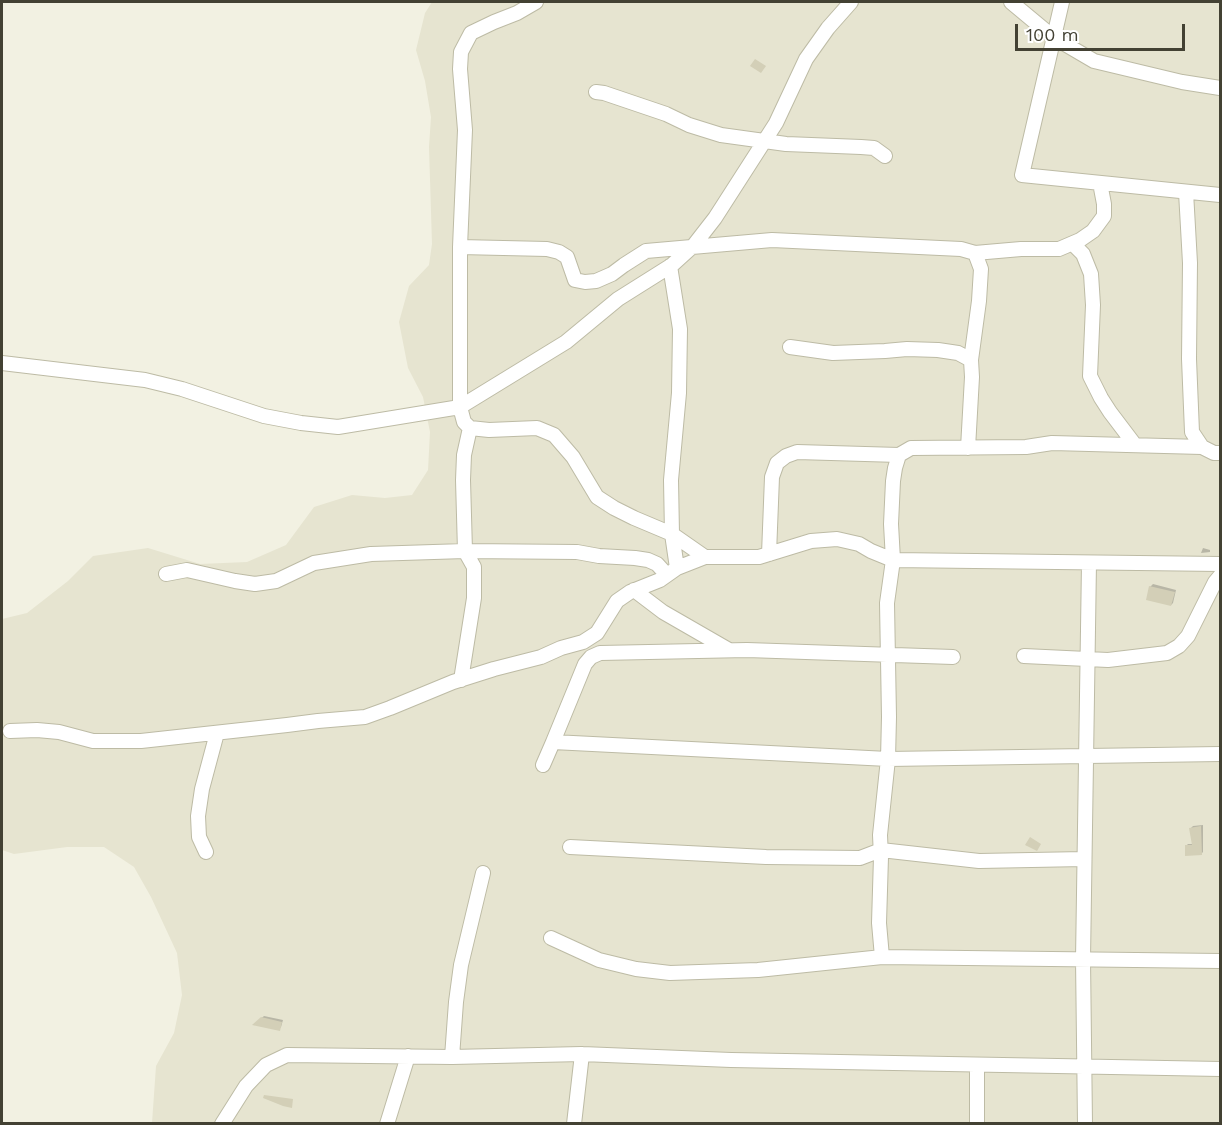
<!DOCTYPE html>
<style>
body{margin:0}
#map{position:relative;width:1222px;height:1125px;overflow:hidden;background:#f2f1e2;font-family:"Work Sans",sans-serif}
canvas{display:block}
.frame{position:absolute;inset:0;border:3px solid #434133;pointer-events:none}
.scale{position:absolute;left:1015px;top:24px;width:170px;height:27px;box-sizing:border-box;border:3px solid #434133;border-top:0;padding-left:8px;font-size:18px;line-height:21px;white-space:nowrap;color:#434133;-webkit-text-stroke:4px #fff;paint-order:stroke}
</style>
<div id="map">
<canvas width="1222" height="1125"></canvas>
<div class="frame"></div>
<div class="scale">100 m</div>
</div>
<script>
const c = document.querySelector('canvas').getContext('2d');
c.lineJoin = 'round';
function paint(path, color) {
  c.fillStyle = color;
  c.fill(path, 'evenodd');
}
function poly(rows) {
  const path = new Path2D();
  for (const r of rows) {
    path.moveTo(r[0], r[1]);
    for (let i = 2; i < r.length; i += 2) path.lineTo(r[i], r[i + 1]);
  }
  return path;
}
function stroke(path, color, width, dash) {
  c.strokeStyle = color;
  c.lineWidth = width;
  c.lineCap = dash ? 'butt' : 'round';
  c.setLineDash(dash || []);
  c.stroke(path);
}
paint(poly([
 [432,2,1220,2,1220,1123,152,1123,156,1066,174,1033,182,995,177,953,151,897,134,867,104,847,67,847,14,854,2,850,2,619,27,613,68,581,93,556,148,548,200,564,247,562,286,545,314,507,352,495,385,498,412,495,428,470,430,432,423,397,408,368,399,322,409,286,429,265,432,244,429,147,431,117,425,81,416,50,425,13]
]), '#e6e4d0');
paint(poly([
 [1203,548,1210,550,1210,552,1201,553],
 [1153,584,1176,590,1173,603,1171,605,1150,587],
 [1203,825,1203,852,1201,854,1186,846,1188,844,1194,844,1191,828,1193,826],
 [264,1016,283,1020,281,1027,279,1029,255,1024]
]), '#0003');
paint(poly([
 [755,59,766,66,761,73,750,66],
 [1149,586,1175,592,1171,606,1146,600],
 [1201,826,1202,855,1185,856,1185,845,1192,845,1189,828],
 [1030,837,1041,844,1037,851,1025,845],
 [261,1017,282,1022,280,1031,252,1025],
 [264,1095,293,1099,292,1108,283,1106,263,1098]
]), '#d3cfb7');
const minor = poly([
 [536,2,517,13,494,22,471,33,461,52,460,69,465,130,460,247,547,249,559,252,567,257,575,280,585,282,596,281,612,274,624,265,646,251,772,240,961,249,975,253,981,269,979,301,971,360],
 [1011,2,1053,37,1094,61,1182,82,1220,88],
 [1062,2,1022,175,1220,195],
 [596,92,604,93,666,114,689,125,721,135,786,144,861,147,874,148,885,156],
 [1186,192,1190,263,1189,359,1192,432,1202,447,1214,453,1220,453],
 [1073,244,1083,254,1091,274,1093,305,1090,376,1101,398,1110,412,1135,445],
 [460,247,460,407,464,422,470,428,489,430,537,428,554,435,573,457,597,497,614,508,634,518,672,534,705,557],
 [975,253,1021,249,1059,249,1080,240,1093,231,1104,216,1104,204,1100,183],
 [670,266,680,329,679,393,671,480,672,534,677,568],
 [790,347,833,353,885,351,907,349,938,350,958,353,971,360,972,377,968,448],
 [2,363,145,380,182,389,264,416,301,423,338,427,460,407,566,342,618,299,672,265,694,245,715,218,776,123,806,59,828,28,851,2],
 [769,554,772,477,777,463,786,456,797,452,899,455],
 [166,574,187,570,235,581,255,584,276,581,314,563,371,554,465,551,577,552,599,556,635,558,648,560,657,564,667,575],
 [634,590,663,612,729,650],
 [1024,656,1108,660,1167,653,1179,646,1188,636,1215,582,1220,576],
 [953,657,747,650,600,653,591,657,585,664,553,742,888,759,1220,754],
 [461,680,474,598,474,567,465,551,463,480,464,455,470,428],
 [10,731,37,730,59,732,93,741,141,741,287,725,318,721,365,717,390,708,453,682,494,669,541,657,561,648,583,642,597,633,617,601,630,592,660,580,677,568,705,557,759,557,811,541,837,539,859,544,871,551,893,560,1220,564],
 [543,765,553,742],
 [570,847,766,857,860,858,881,850,979,861,1084,859],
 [206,852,199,837,198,816,202,789,217,733],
 [551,938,599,960,636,969,670,973,758,970,882,957,1220,961],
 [882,957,879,923,881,857,880,835,888,759,889,717,887,603,893,560,891,524,893,481,895,468,899,455,911,448,1026,447,1052,443,1202,447],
 [452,1057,456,1002,461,965,483,873],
 [222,1124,246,1086,266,1065,287,1055,452,1057,582,1054,731,1060,1220,1069],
 [387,1124,408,1056],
 [574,1124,582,1054],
 [977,1124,977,1065],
 [1085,1124,1083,959,1089,563]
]);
stroke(minor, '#bdbba5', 16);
stroke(minor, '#fff', 14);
</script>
